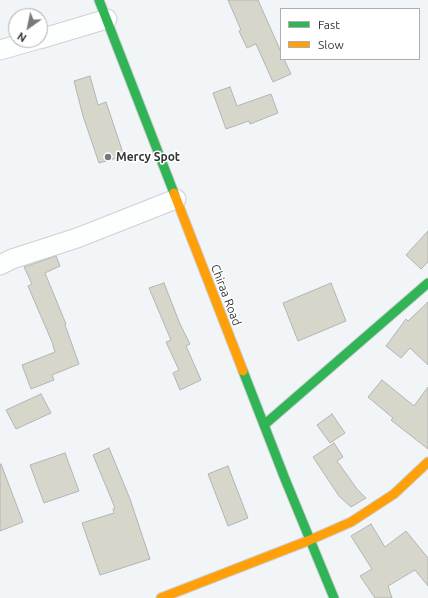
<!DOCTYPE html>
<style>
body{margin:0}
#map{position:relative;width:428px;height:598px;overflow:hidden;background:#f2f5f8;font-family:Ubuntu,sans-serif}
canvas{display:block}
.legend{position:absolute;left:280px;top:8px;width:140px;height:52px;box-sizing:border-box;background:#fff;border:1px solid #adaeaf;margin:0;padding:5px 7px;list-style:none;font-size:12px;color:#333537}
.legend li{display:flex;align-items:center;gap:8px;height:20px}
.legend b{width:20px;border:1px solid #adaeaf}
.north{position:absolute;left:8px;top:8px;width:40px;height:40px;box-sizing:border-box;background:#fff;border:1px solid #adaeaf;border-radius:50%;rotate:213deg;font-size:11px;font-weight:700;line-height:16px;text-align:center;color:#333537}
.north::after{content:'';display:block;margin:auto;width:14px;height:18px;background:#76787b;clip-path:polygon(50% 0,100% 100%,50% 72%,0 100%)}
</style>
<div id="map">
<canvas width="428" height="598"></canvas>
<ul class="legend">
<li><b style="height:5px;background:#30b455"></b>Fast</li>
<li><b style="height:5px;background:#ff9f0a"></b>Slow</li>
</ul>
<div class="north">N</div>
</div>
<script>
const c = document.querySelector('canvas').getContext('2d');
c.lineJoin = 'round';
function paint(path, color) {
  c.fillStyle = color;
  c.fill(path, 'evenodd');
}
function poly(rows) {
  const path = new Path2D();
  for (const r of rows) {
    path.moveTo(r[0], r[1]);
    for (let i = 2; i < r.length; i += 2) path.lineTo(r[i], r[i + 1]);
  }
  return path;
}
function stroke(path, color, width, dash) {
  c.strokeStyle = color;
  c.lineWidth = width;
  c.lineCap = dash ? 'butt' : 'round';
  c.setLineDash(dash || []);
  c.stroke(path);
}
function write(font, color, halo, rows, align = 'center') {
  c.font = font + ' Ubuntu,sans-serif';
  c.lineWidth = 3;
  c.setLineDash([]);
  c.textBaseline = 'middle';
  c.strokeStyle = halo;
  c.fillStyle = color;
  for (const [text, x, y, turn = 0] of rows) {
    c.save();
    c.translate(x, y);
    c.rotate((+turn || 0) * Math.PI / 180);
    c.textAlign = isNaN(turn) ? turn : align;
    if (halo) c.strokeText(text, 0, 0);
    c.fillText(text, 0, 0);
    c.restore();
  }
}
const building = poly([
 [228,0,258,0,281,52,281,59,284,59,291,74,273,82,256,44,247,48,239,31,241,30,228,0],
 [90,76,98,105,106,102,124,156,99,163,83,116,74,81,90,76],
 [230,87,237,106,271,94,278,113,250,124,249,121,226,129,213,93,230,87],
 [428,231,428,262,421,269,406,255,428,231],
 [56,256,60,266,45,273,66,324,65,325,79,364,52,375,54,380,31,389,22,365,55,352,52,342,28,286,32,284,24,267,56,256],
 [164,283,180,324,190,344,186,346,201,380,180,390,173,373,179,370,166,342,171,340,149,288,164,283],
 [331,283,346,321,298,341,283,303,331,283],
 [428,302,428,365,410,348,401,358,386,346,406,319,408,321,428,302],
 [382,380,414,406,428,387,428,449,391,420,393,418,368,397,382,380],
 [41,394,51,413,16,429,6,410,41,394],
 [332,414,345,433,330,443,317,425,332,414],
 [334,443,343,457,337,461,357,489,366,498,351,507,339,496,313,457,334,443],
 [109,448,130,499,150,559,100,575,82,523,114,513,113,509,115,508,93,455,109,448],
 [65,453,79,491,44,503,30,465,65,453],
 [1,464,23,522,0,531,0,465,1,464],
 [228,466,248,518,228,526,208,474,228,466],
 [371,524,385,547,406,531,428,558,428,586,415,570,388,586,392,598,375,598,360,576,372,569,351,536,371,524]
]);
paint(building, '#d6d6ca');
stroke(building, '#b3b4b4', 1);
const street = poly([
 [40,39,107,19],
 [0,50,35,40],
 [0,265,12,259,77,238,176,199]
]);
const fast = poly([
 [99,0,174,193],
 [243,371,285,479,334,598],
 [264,425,428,283]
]);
const slow = poly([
 [174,193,243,371],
 [161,598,310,540,351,522,394,494,428,462]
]);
stroke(street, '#ced0d2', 21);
stroke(fast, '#ced0d2', 11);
stroke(slow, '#ced0d2', 11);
stroke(street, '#fdfefe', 19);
stroke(fast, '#30b455', 9);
stroke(slow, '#ff9f0a', 9);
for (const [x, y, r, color] of [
 [108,157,4,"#76787b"]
]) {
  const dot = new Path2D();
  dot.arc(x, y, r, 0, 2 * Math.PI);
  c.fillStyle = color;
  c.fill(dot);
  stroke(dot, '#fff', 1.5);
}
write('bold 12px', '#333537', '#fff', [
 ["Mercy Spot",116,157]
], 'left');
write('12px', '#333537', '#fff', [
 ["Chiraa Road",226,295,69]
]);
</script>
